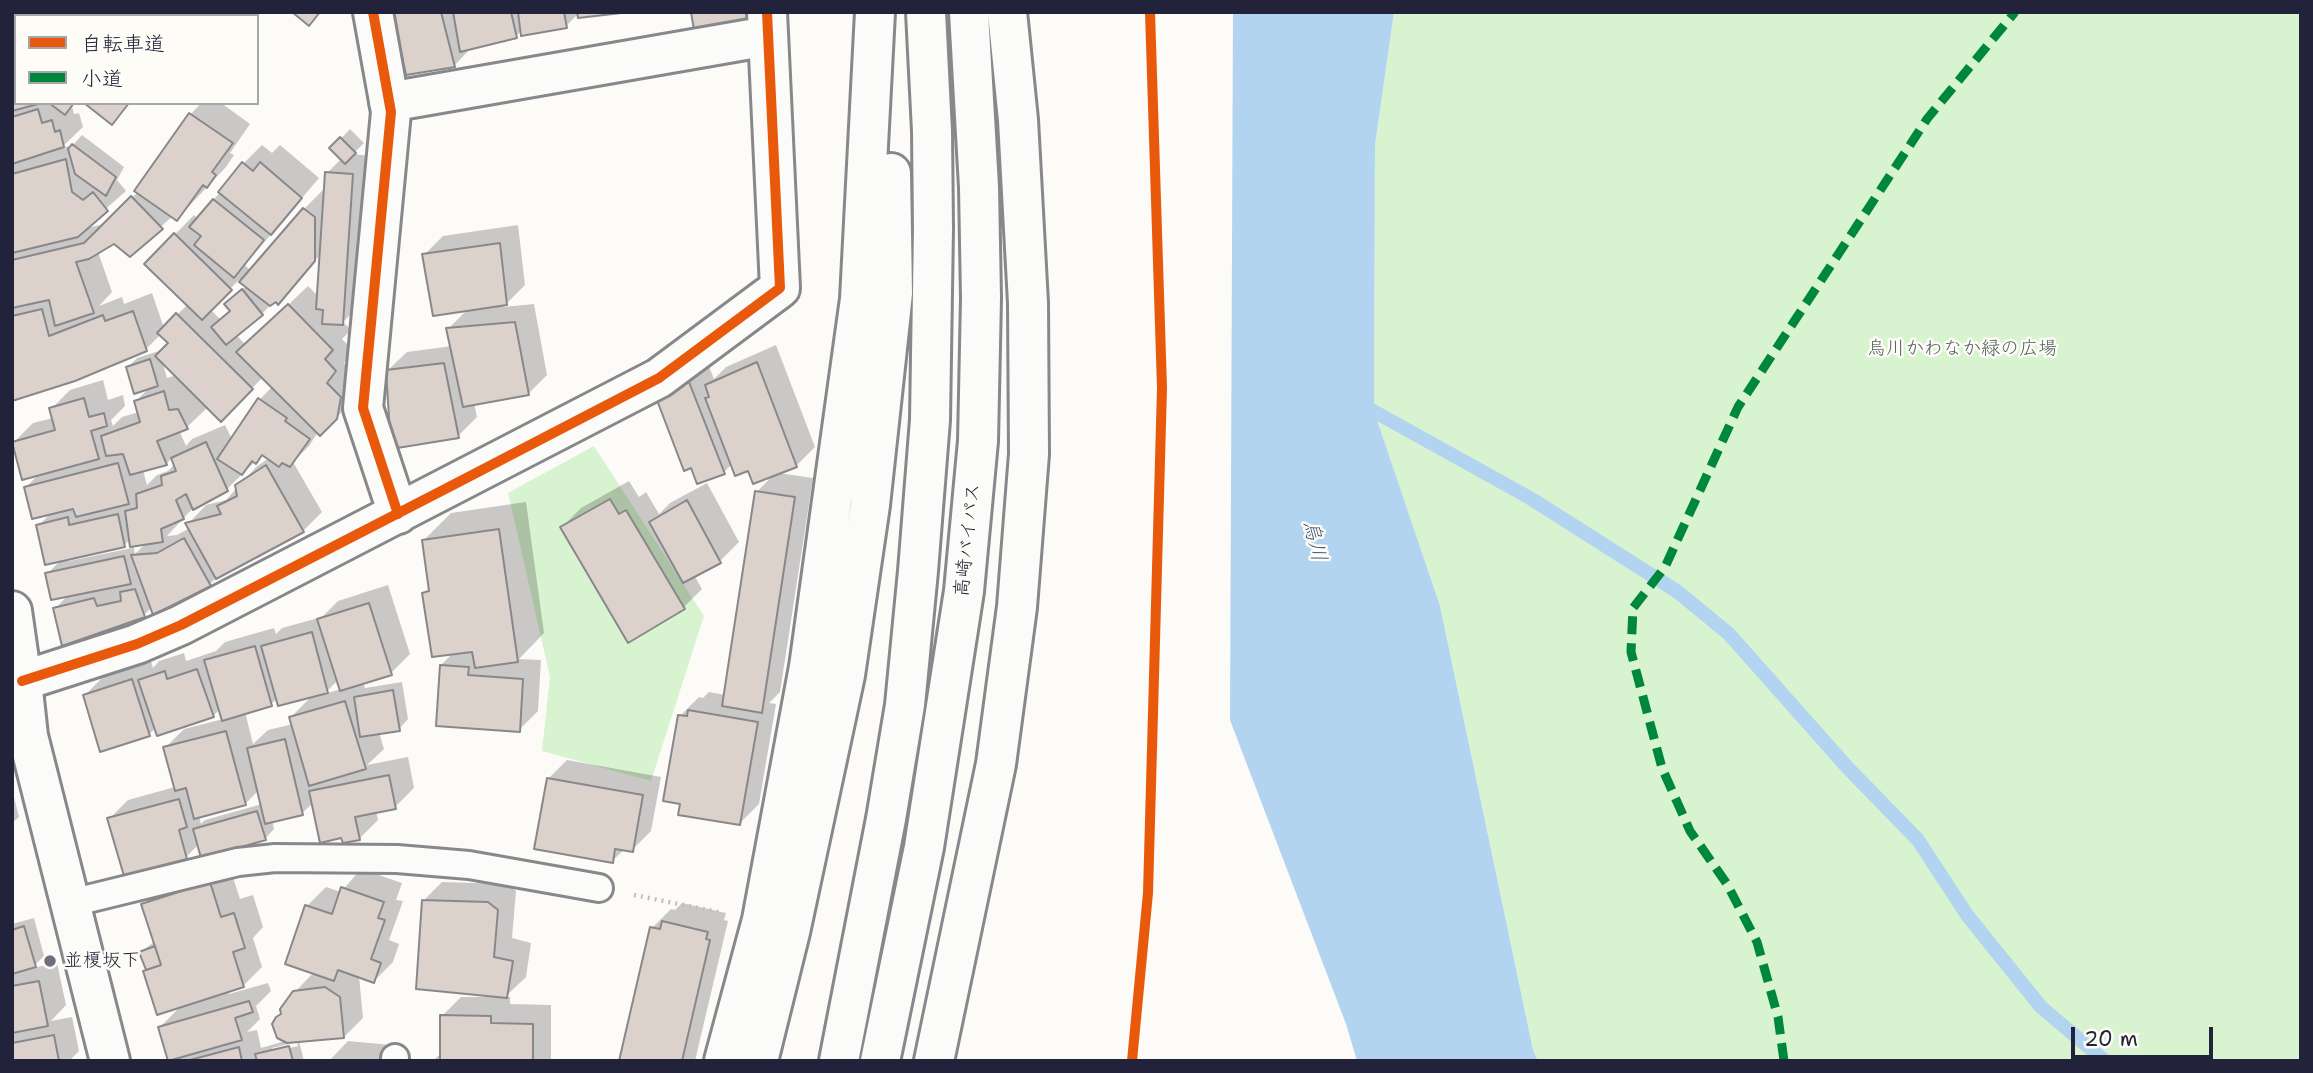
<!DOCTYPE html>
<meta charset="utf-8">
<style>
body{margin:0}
#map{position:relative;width:2313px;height:1073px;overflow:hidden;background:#fcfbf8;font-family:"Shantell Sans","Klee One",sans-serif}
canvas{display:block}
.frame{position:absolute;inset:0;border:14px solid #22223b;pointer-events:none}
.legend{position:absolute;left:14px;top:14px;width:245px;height:91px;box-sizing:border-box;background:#fdfcf7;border:2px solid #a5a5ac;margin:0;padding:9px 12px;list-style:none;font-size:21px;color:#22223b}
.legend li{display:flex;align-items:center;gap:14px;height:35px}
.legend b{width:35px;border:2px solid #a5a5ac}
.scale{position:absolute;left:2071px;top:1027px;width:142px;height:32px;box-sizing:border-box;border:4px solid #22223b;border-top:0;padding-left:9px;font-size:21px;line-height:24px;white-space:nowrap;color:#22223b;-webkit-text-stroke:5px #fdfcf7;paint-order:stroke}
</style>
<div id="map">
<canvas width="2313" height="1073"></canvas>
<div class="frame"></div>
<ul class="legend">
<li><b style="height:9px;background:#e8590c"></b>自転車道</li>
<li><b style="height:9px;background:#00873e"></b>小道</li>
</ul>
<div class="scale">20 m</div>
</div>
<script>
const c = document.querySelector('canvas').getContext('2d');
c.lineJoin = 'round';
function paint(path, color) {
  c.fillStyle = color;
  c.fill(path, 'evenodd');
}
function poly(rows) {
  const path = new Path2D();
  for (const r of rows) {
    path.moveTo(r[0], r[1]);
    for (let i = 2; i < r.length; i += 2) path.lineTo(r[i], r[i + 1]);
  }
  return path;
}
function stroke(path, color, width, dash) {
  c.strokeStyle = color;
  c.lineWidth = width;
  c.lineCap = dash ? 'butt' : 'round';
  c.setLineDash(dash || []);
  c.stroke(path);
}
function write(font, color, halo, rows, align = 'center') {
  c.font = font + ' "Shantell Sans","Klee One",sans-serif';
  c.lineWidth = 5;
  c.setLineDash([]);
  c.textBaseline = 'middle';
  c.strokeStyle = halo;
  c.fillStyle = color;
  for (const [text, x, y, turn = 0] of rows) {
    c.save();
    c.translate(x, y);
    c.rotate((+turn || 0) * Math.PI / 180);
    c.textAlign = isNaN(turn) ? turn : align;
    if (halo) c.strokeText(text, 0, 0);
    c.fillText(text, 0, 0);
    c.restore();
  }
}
paint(poly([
 [1394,12,2301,12,2301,1061,1538,1061,1533,1050,1440,606,1374,411,1375,145],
 [594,446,704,616,651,781,542,751,550,677,508,493]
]), '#d7f3cf');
paint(poly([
 [1233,12,1394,12,1375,145,1374,411,1440,606,1533,1050,1538,1061,1357,1061,1346,1024,1230,720]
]), '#b2d4f1');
paint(poly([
 [35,12,60,12,56,16,31,16],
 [393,12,615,12,579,13,566,26,522,30,516,36,472,47,454,66],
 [16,23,16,103,74,103,72,106,74,114,79,113,83,127,61,148,73,145,82,135,124,167,117,180,126,191,83,229,104,224,138,192,136,190,191,114,201,103,221,103,250,124,230,153,234,155,226,167,177,219,173,216,130,254,114,242,98,252,112,292,99,306,122,297,124,304,152,293,164,328,188,304,146,264,194,215,198,219,243,164,262,145,272,153,280,145,319,178,245,265,251,271,304,209,323,190,325,192,327,173,342,158,332,148,350,129,364,143,353,154,371,156,361,304,343,322,351,330,342,339,354,351,344,363,359,377,356,398,320,434,318,432,309,446,293,462,322,512,303,531,218,576,210,584,152,607,144,615,55,609,68,595,47,574,61,560,38,526,51,513,26,487,40,473,14,442,33,423,53,418,51,409,70,390,103,380,108,400,123,395,125,406,111,420,113,426,122,417,139,412,136,401,150,387,128,367,137,358,159,351,160,354,170,343,161,334,146,349,12,399,12,25],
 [321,254,319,297,308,286,246,345,236,335,262,314,276,299,278,302],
 [239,280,247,286,236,294,232,311,221,320,210,309],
 [162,361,176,375,167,378],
 [263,377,273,386,260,399,232,439,225,425,192,439,186,446,179,430,187,427,208,407,221,420],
 [263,454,269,458,256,467,226,500,206,505,188,524,190,528,177,535,167,536,194,507,227,489],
 [173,457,175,464,168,471,157,475,147,485,143,470,166,464],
 [131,539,132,548,69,561,69,558,124,545],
 [146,543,135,554,133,544],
 [518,225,525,285,503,307,534,304,547,375,528,394,474,403,477,417,458,436,387,371,407,352,452,346,448,329,468,309,424,255,443,236],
 [776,345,815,447,796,466,778,473,813,478,780,692,769,703,776,704,759,804,740,823,680,716,699,697,703,698,709,692,726,695,757,492,774,474,732,464,724,472,657,396,708,364,714,379,726,367],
 [629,481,639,497,646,492,659,514,670,503,707,483,739,542,720,561,694,575,702,589,683,608,562,527,581,508],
 [526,502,544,633,519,659,541,660,538,711,519,730,441,665,454,652,424,593,431,587,424,540,451,513],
 [388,585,410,654,391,673,363,682,365,688,402,682,408,719,399,729,379,732,384,749,367,765,408,757,414,788,395,807,376,811,378,820,359,839,313,803,302,813,272,820,274,829,265,839,199,844,186,857,109,819,128,800,175,787,165,748,184,729,223,719,220,709,213,716,156,728,149,734,85,695,104,676,151,661,153,668,159,661,184,653,186,661,216,651,225,642,274,628,276,634,282,628,322,617,338,601],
 [338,680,341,689,324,694],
 [313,695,291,717,293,724,268,730,253,744,245,712,271,704,278,698],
 [259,790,262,804,205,820,201,824,199,816,245,804],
 [567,760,661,777,651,831,632,850,625,849,612,861,548,779],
 [12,789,19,817,12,823],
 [229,865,240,899,253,895,263,927,253,938,262,967,243,986,228,991,229,994,268,983,271,991,256,1006,260,1019,247,1032,257,1030,261,1048,285,1041,283,1012,295,992,314,972,307,906,326,887,341,892,361,869,402,883,396,900,403,901,389,940,399,944,393,962,374,981,359,976,363,1018,344,1037,299,1041,304,1061,175,1061,179,1056,160,1027,182,1005,145,971,147,969,141,952,155,941,143,905,162,886],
 [297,1042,298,1046,272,1052,272,1048],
 [442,882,507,884,516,891,512,938,531,943,526,977,505,997,510,997,510,1004,551,1005,551,1061,433,1061,442,1052,442,1016,461,997,489,997,489,994,423,901],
 [682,903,726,913,724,920,728,921,695,1061,621,1061,652,928,671,909,675,910],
 [34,918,44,956,32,968,57,963,66,1005,51,1021,72,1017,79,1051,69,1061,12,1061,12,924],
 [348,1041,391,1045,390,1061,329,1061]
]), '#0003');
stroke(poly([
 [1357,402,1530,498,1678,592,1729,634,1847,767,1918,840,1967,915,2041,1007,2105,1061]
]), '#b2d4f1', 14);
const building = poly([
 [74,12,116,12,113,16,79,16,74,12],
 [292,12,320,12,309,26,292,12],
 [391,12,441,12,455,67,406,75,391,12],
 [453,12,511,12,517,38,460,52,453,12],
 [518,12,564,12,567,28,521,36,518,12],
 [577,12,630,12,578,18,577,12],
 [691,12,747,12,749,21,694,30,691,12],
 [16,76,16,103,38,104,12,111,12,77,16,76],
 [49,103,74,103,65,115,49,103],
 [84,103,129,103,112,125,84,103],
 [38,109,42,123,52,120,55,132,60,130,64,147,12,164,12,117,38,109],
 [189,113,233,143,212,172,216,175,207,188,203,185,177,221,134,191,189,113],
 [340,137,356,153,345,164,329,148,340,137],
 [72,144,116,177,106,196,75,174,68,149,72,144],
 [66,159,72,192,83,200,93,192,108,211,78,237,12,253,12,174,66,159],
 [242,162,253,171,260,162,302,198,271,235,218,192,242,162],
 [325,172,353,174,343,325,322,324,323,310,316,309,325,172],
 [131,196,163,229,130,257,114,244,89,259,76,262,94,313,55,326,49,300,12,308,12,260,84,243,131,196],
 [213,199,264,240,234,278,194,245,201,236,189,227,213,199],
 [303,208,315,217,315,261,278,305,276,302,270,306,239,282,303,208],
 [174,233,232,290,202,320,144,264,174,233],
 [500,243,507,305,433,316,422,254,500,243],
 [242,289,263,315,226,345,211,327,230,311,224,304,242,289],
 [288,304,333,350,325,359,336,371,327,383,341,397,337,419,320,436,236,352,288,304],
 [42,309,49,336,103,315,105,321,133,311,147,351,75,381,12,401,12,316,42,309],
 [176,313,253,389,221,422,155,356,168,343,157,333,176,313],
 [515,322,529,395,463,407,446,328,515,322],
 [150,359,158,386,134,394,126,367,150,359],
 [757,362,797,467,753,484,748,471,735,476,705,398,709,397,705,385,757,362],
 [444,363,459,438,391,449,386,370,444,363],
 [689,382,725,474,697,484,691,468,684,471,655,395,689,382],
 [164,391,169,410,178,409,188,429,157,441,167,465,130,475,123,454,106,456,101,436,140,422,134,401,164,391],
 [84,398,89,417,104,413,107,426,91,431,99,459,22,480,12,442,55,430,49,408,84,398],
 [258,398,287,418,285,421,310,439,290,467,282,463,279,467,262,455,256,464,252,461,242,475,217,459,258,398],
 [206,442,228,491,193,510,186,494,176,500,184,519,161,529,163,542,130,547,125,511,137,508,136,494,162,485,161,476,176,471,171,458,206,442],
 [118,463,129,504,76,517,73,509,32,519,24,487,118,463],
 [266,465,304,532,216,579,185,523,221,514,217,506,237,496,235,485,266,465],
 [755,491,795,497,762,713,722,706,755,491],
 [610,499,619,514,626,510,685,609,628,643,560,527,610,499],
 [687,500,721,563,683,583,649,522,687,500],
 [118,514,125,547,45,565,36,525,68,517,69,525,118,514],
 [499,529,518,662,475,668,472,652,432,657,422,593,429,591,422,540,499,529],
 [184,538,211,586,153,615,131,555,157,553,184,538],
 [124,556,131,584,51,600,45,573,124,556],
 [135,589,145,617,62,646,53,608,94,598,97,606,121,601,120,592,135,589],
 [369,603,392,675,340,691,317,619,369,603],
 [312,632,328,693,278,706,261,646,312,632],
 [255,646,272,706,222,721,204,660,255,646],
 [440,665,469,667,468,675,523,679,520,732,436,726,440,665],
 [197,669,214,717,157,736,138,680,165,671,167,679,197,669],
 [132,679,150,736,100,752,83,695,132,679],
 [393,690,400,731,360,737,354,697,393,690],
 [345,701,366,769,309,786,289,717,345,701],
 [688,710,758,722,740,825,678,815,680,804,663,801,678,715,687,716,688,710],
 [226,731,246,805,194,819,186,788,175,791,163,747,226,731],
 [285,739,303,815,265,824,247,748,285,739],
 [389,775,396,809,355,817,360,840,343,843,341,838,320,843,309,791,389,775],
 [547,778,643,795,633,852,615,849,613,863,534,849,547,778],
 [179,799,187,827,179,830,187,859,124,876,107,818,179,799],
 [257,811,266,840,201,858,193,829,257,811],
 [210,882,221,917,234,913,245,948,233,952,244,987,157,1015,143,971,161,965,141,904,210,882],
 [341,887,384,902,378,918,385,920,371,959,381,963,374,983,338,970,334,981,285,964,305,905,332,914,341,887],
 [422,900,488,902,498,910,494,957,513,961,507,998,416,989,422,900],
 [662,921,708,932,706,939,710,940,682,1061,619,1061,650,927,660,929,662,921],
 [24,926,36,967,12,974,12,930,24,926],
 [155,946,161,965,146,970,139,952,155,946],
 [39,981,48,1026,12,1033,12,986,39,981],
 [325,987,340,997,344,1038,287,1043,277,1038,272,1024,276,1017,281,1014,280,1009,293,991,325,987],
 [249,1001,253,1012,235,1018,242,1040,168,1061,158,1027,249,1001],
 [440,1015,491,1016,491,1023,533,1024,533,1061,440,1061,440,1015],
 [54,1035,59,1061,12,1061,12,1043,54,1035],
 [289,1046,293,1061,257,1061,255,1054,289,1046],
 [239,1047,242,1061,186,1061,239,1047]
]);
paint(building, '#dcd2cb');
stroke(building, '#88888c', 2);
const lane = poly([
 [12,18,19,12],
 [71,903,238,862,275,858,397,859,469,865,599,888],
 [395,1061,395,1058]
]);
const street = poly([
 [373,12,391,112,363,408,398,514],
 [389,102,768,36],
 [12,611,22,681,137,644,181,625,659,378,780,288,767,12]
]);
const secondary = poly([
 [22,681,28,736,110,1061]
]);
const highway = poly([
 [724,1061,762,920,809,667,860,299,875,12],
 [758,1061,790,932,845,675,870,505,893,293,891,173],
 [839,1061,886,819,905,705,918,571,930,420,933,228,932,131,926,12],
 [880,1061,924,847,964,591,978,441,981,298,979,187,969,12],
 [934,1061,996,764,1017,607,1029,454,1028,303,1018,120,1007,12]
]);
stroke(lane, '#88888c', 32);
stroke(street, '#88888c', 44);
stroke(secondary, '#88888c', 44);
stroke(highway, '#88888c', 44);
stroke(poly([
 [634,895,718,912]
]), '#bfbfc0', 4.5, [2, 5]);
stroke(lane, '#fbfbf9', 26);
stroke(street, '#fbfbf9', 38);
stroke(secondary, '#fbfbf9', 38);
stroke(highway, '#fbfbf9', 38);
stroke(poly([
 [1784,1061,1778,1017,1757,942,1727,884,1690,831,1662,768,1631,652,1633,608,1665,567,1738,407,1927,119,2015,12]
]), '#00873e', 9, [18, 9]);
stroke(poly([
 [373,12,391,112,363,408,398,514],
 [22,681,137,644,181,625,451,486,659,378,780,288,767,12],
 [1132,1061,1148,893,1162,388,1150,12]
]), '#e8590c', 10);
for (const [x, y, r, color] of [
 [50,961,7,"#6e6e7d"]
]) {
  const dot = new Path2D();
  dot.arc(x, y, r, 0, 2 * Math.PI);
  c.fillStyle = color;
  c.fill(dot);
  stroke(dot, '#fdfcf7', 2.5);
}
write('19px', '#4f5f5e', '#fdfcf7', [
 ["烏川かわなか緑の広場",1962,349]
]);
write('19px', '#22223b', '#fdfcf7', [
 ["高崎バイパス",968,540,-84]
]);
write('19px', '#22223b', '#fdfcf7', [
 ["並榎坂下",64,961]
], 'left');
write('italic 21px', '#495a7a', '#fdfcf7', [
 ["烏川",1314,541,77]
]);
</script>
